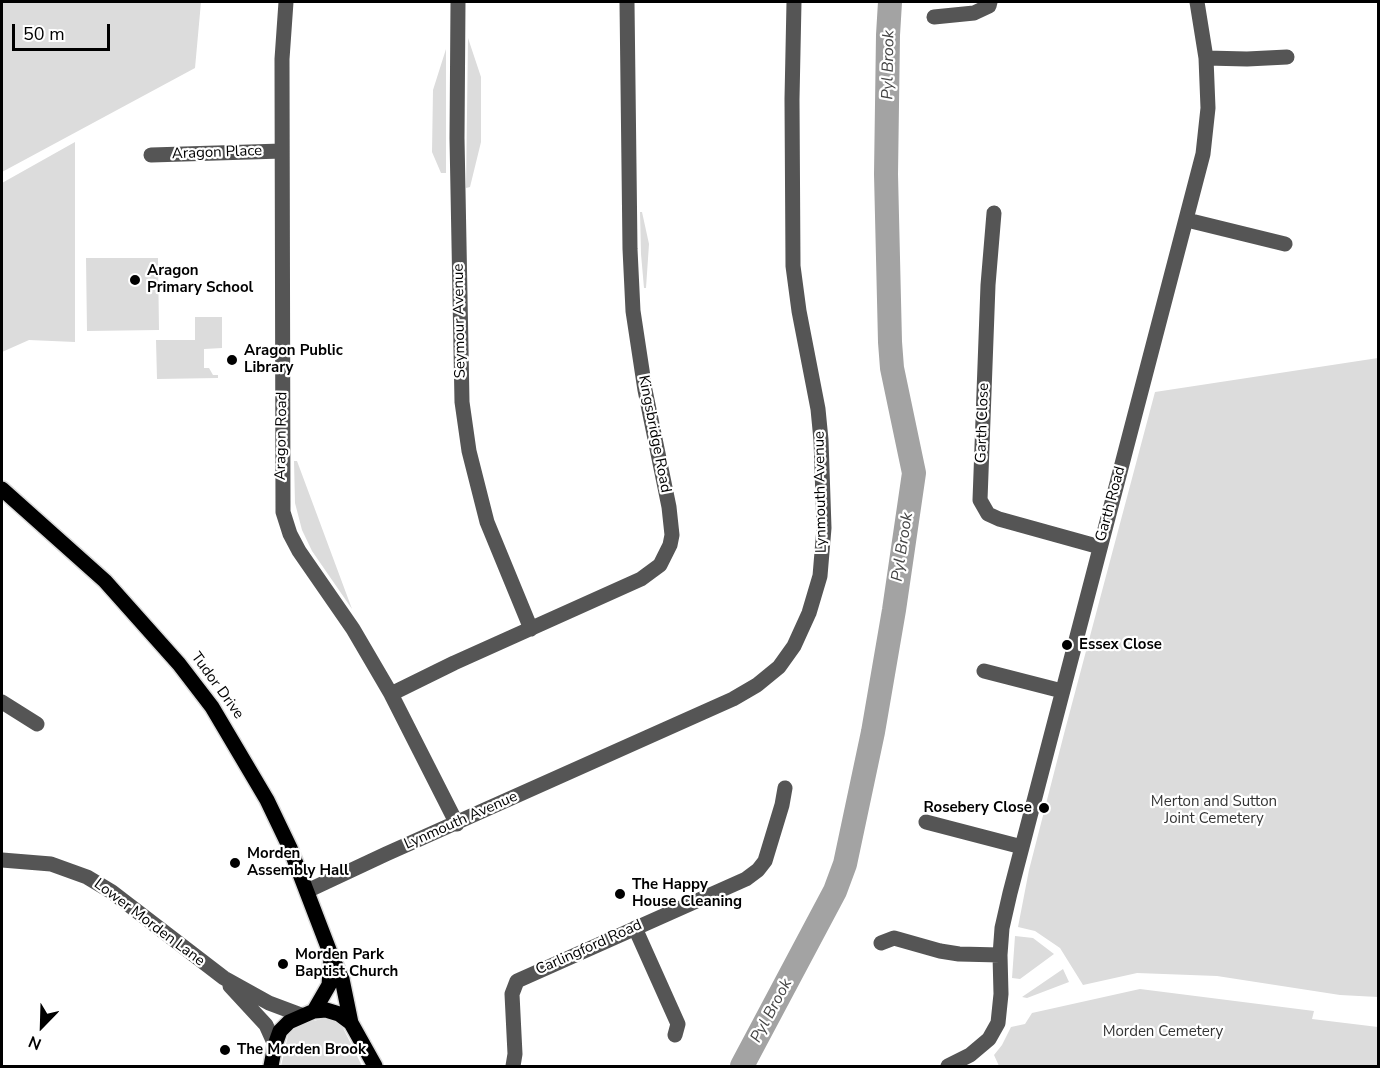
<!DOCTYPE html>
<style>
body{margin:0}
#map{position:relative;width:1380px;height:1068px;overflow:hidden;background:#fff;font-family:"Nunito Sans",sans-serif}
canvas{display:block}
.frame{position:absolute;inset:0;border:3px solid #000;pointer-events:none}
.north{position:absolute;left:12px;top:996px;width:60px;height:60px;-webkit-text-stroke:4px #fff;paint-order:stroke;rotate:203deg;font-size:16px;font-weight:700;line-height:24px;text-align:center;color:#000}
.north::after{content:'';display:block;margin:auto;width:21px;height:27px;background:#000;clip-path:polygon(50% 0,100% 100%,50% 72%,0 100%)}
.scale{position:absolute;left:12px;top:24px;width:98px;height:27px;box-sizing:border-box;border:3px solid #000;border-top:0;padding-left:8px;font-size:18px;line-height:21px;white-space:nowrap;color:#000;-webkit-text-stroke:4px #fff;paint-order:stroke}
</style>
<div id="map">
<canvas width="1380" height="1068"></canvas>
<div class="frame"></div>
<div class="north">N</div>
<div class="scale">50 m</div>
</div>
<script>
const c = document.querySelector('canvas').getContext('2d');
c.lineJoin = 'round';
function paint(path, color) {
  c.fillStyle = color;
  c.fill(path, 'evenodd');
}
function poly(rows) {
  const path = new Path2D();
  for (const r of rows) {
    path.moveTo(r[0], r[1]);
    for (let i = 2; i < r.length; i += 2) path.lineTo(r[i], r[i + 1]);
  }
  return path;
}
function stroke(path, color, width, dash) {
  c.strokeStyle = color;
  c.lineWidth = width;
  c.lineCap = dash ? 'butt' : 'round';
  c.setLineDash(dash || []);
  c.stroke(path);
}
function write(font, color, halo, rows, align = 'center') {
  c.font = font + ' "Nunito Sans",sans-serif';
  c.lineWidth = 4.5;
  c.setLineDash([]);
  c.textBaseline = 'middle';
  c.strokeStyle = halo;
  c.fillStyle = color;
  for (const [text, x, y, turn = 0] of rows) {
    c.save();
    c.translate(x, y);
    c.rotate((+turn || 0) * Math.PI / 180);
    c.textAlign = isNaN(turn) ? turn : align;
    if (halo) c.strokeText(text, 0, 0);
    c.fillText(text, 0, 0);
    c.restore();
  }
}
paint(poly([
 [2,2,201,2,195,68,2,172],
 [468,38,481,77,481,142,470,187,466,188],
 [446,49,446,173,441,173,432,152,433,90],
 [75,142,75,342,29,340,2,352,2,183],
 [640,212,642,212,649,244,646,288,644,288,641,254],
 [86,258,158,258,159,330,87,331],
 [195,317,222,317,222,348,204,349,204,368,209,368,213,375,218,375,218,378,157,379,156,340,195,340],
 [1378,358,1378,997,1340,995,1217,976,1137,973,1083,985,1060,948,1035,931,1018,927,1029,870,1065,730,1155,392],
 [294,461,297,461,352,609,312,551,302,530,295,503],
 [1015,936,1033,938,1054,954,1020,979,1012,978],
 [1063,969,1069,982,1027,998,1022,997],
 [1140,989,1314,1011,1312,1019,1378,1027,1378,1066,999,1066,994,1055,1002,1045,1011,1027,1025,1024,1032,1013],
 [326,1018,338,1022,342,1026,362,1066,281,1066,289,1031,296,1025]
]), '#dcdcdc');
stroke(poly([
 [742,1066,835,891,845,864,873,732,894,610,914,473,892,368,890,342,886,174,888,35,890,2]
]), '#a3a3a3', 24);
const major = poly([
 [2,489,105,581,179,664,212,707,267,800,290,848,331,955,342,979,351,1023],
 [314,1011,329,985,331,958],
 [271,1066,275,1045,280,1031,289,1022,314,1011,326,1010,339,1014,351,1023,375,1066]
]);
stroke(major, '#dbdbdb', 18);
stroke(poly([
 [286,2,282,59,283,512,290,534,299,551,353,629,391,694,457,824],
 [458,2,457,138,462,402,469,451,487,522,531,629],
 [934,17,974,13,989,6,990,2],
 [1206,58,1247,59,1287,57],
 [151,155,282,151],
 [994,213,988,285,980,500,988,514,999,519,1100,547],
 [1187,220,1285,244],
 [984,671,1062,691],
 [391,694,454,663,641,579,660,565,670,545,672,535,669,507,645,390,633,311,630,249,627,2],
 [2,702,37,724],
 [926,822,1022,847],
 [2,860,51,864,87,877,112,892,224,978,269,1003,301,1015],
 [307,891,386,854,733,699,757,685,779,667,794,646,809,613,820,576,824,528,821,440,818,409,799,311,793,266,792,99,794,2],
 [635,928,678,1024,675,1035],
 [881,943,894,938,940,951,959,954,1000,955],
 [230,986,266,1025,275,1045],
 [513,1066,515,1054,512,994,517,981,746,879,758,870,765,861,782,805,785,788],
 [948,1066,970,1055,989,1039,998,1023,1001,994,1000,955,1002,928,1010,893,1203,154,1208,108,1206,58,1197,2]
]), '#555', 15);
stroke(major, '#000', 15);
for (const [x, y, r, color] of [
 [135,280,6,"#000"],
 [232,360,6,"#000"],
 [1067,645,6,"#000"],
 [1044,808,6,"#000"],
 [235,863,6,"#000"],
 [620,894,6,"#000"],
 [283,964,6,"#000"],
 [225,1050,6,"#000"]
]) {
  const dot = new Path2D();
  dot.arc(x, y, r, 0, 2 * Math.PI);
  c.fillStyle = color;
  c.fill(dot);
  stroke(dot, '#fff', 2);
}
write('15px', '#000', '#fff', [
 ["Aragon Place",217,153,-2],
 ["Seymour Avenue",460,321,-91],
 ["Garth Close",983,423,-88],
 ["Kingsbridge Road",654,434,79],
 ["Aragon Road",282,436,-89],
 ["Lynmouth Avenue",821,492,-91],
 ["Garth Road",1111,504,-75],
 ["Tudor Drive",217,686,54],
 ["Lynmouth Avenue",461,821,-24],
 ["Lower Morden Lane",149,923,37],
 ["Carlingford Road",589,948,-24]
]);
write('bold 15px', '#000', '#fff', [
 ["Aragon",147,271],
 ["Primary School",147,288],
 ["Aragon Public",244,351],
 ["Library",244,368],
 ["Essex Close",1079,645],
 ["Rosebery Close",1032,808,"right"],
 ["Morden",247,854],
 ["Assembly Hall",247,871],
 ["The Happy",632,885],
 ["House Cleaning",632,902],
 ["Morden Park",295,955],
 ["Baptist Church",295,972],
 ["The Morden Brook",237,1050]
], 'left');
write('15px', '#333', '#fff', [
 ["Merton and Sutton",1214,802],
 ["Joint Cemetery",1214,819],
 ["Morden Cemetery",1163,1032]
]);
write('italic 16px', '#444', '#fff', [
 ["Pyl Brook",889,65,-89],
 ["Pyl Brook",903,547,-81],
 ["Pyl Brook",772,1011,-62]
]);
</script>
